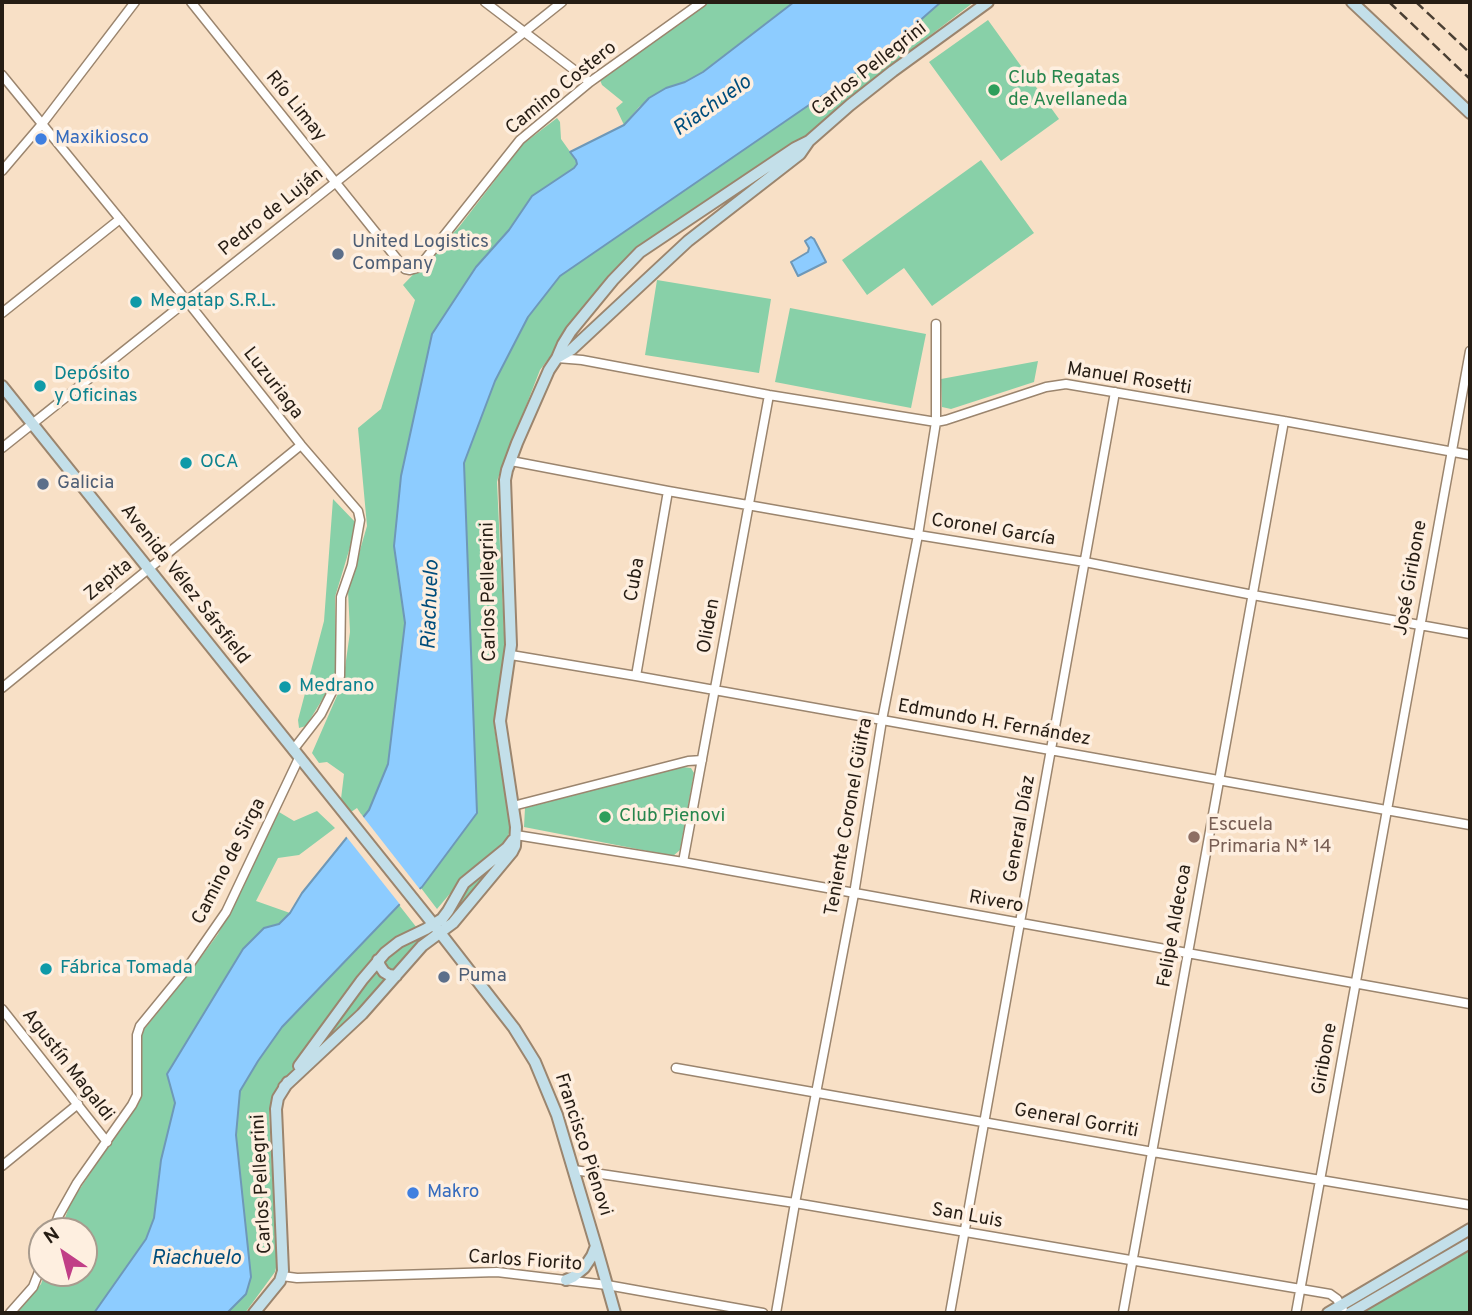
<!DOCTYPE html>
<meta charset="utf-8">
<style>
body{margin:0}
#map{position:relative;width:1472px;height:1315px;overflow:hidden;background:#f8e0c6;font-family:Overpass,sans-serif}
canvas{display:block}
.frame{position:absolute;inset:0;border:4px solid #261d14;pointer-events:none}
.north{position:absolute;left:28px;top:1217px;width:70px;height:70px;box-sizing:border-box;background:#feefe0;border:2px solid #a89b8e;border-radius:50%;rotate:325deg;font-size:19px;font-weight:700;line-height:28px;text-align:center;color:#261d14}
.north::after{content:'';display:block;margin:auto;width:24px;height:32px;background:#c13f87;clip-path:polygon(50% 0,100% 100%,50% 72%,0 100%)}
</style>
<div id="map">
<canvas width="1472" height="1315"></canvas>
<div class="frame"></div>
<div class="north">N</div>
</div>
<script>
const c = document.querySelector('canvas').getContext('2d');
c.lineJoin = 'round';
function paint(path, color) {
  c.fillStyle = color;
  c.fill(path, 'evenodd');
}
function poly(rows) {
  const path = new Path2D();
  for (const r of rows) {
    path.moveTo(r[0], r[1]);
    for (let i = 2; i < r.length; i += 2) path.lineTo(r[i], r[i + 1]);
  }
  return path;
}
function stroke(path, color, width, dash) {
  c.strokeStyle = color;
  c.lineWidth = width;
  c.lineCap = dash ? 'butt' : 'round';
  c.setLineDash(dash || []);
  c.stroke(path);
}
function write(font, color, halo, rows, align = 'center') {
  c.font = font + ' Overpass,sans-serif';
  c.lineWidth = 7;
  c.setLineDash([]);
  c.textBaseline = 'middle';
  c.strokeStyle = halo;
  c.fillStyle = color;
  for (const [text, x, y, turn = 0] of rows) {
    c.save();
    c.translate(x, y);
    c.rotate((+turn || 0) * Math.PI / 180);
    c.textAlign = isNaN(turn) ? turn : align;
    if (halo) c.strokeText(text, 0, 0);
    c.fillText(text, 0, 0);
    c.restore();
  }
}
paint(poly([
 [710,2,794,2,703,72,685,82,666,88,639,107,624,125,616,108,623,102,602,85,600,80],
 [941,2,974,2,860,89,807,137,651,242,561,342,540,370,498,478,497,482,505,654,494,726,510,828,509,833,507,840,464,877,437,909,421,888,477,813,464,463,495,381,528,317,560,276,876,59],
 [988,20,1059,119,1001,161,929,62],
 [557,118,560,122,561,139,576,160,577,164,574,168,532,196,509,230,476,267,432,334,401,476,394,546,405,623,388,764,369,810,363,817,357,808,351,812,341,799,344,774,327,762,319,763,312,753,343,682,350,632,348,591,367,526,358,428,381,409,415,300,403,285,459,227,523,144],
 [981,160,1034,233,932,306,904,268,867,295,842,260],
 [657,280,771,299,759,373,645,355],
 [790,308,926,334,911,408,775,382],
 [1038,361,1034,382,951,409,942,407,941,379],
 [333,499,357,524,335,597,336,673,333,682,306,726,299,728,298,720,324,621],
 [683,767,691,768,694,773,680,850,673,856,524,827,525,808],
 [317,811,335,828,299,855,278,858,256,901,290,913,279,924,264,928,243,949,167,1074,175,1103,160,1164,154,1218,146,1239,94,1313,15,1313,41,1284,45,1273,84,1273,84,1231,60,1231,71,1202,140,1099,142,1088,142,1032,188,975,218,934,279,812,294,821],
 [507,848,478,892,284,1087,385,953,426,929,454,898],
 [399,905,417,928,362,975,272,1098,269,1113,277,1264,275,1272,245,1313,227,1313,246,1294,251,1277,236,1135,240,1091,258,1061,282,1027],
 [1470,1243,1470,1313,1350,1313]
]), '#88d0a8');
const water = poly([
 [794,2,941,2,876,59,560,276,528,317,495,381,464,463,477,813,422,887,399,905,282,1027,258,1061,240,1091,236,1135,251,1277,246,1294,227,1313,94,1313,146,1239,154,1218,161,1160,175,1103,167,1074,243,949,264,928,279,924,290,913,302,893,369,810,388,764,405,623,394,546,401,476,432,334,476,267,509,230,532,196,574,168,577,164,576,160,570,152,624,125,649,98,666,88,685,82,703,72,794,2],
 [811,237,814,239,826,262,798,276,791,262,808,252,809,248,805,241,811,237]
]);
paint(water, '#8dccff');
stroke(water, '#6e98b8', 2);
paint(poly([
 [361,814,422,892,402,907,345,835]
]), '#f8e0c6');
const street = poly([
 [191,2,401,264,405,269,410,270,417,268,423,262,520,140,590,82,702,2],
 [485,2,590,82],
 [2,75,187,301,301,445,358,511,360,520,352,565,341,597,340,676,321,714,293,750],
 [2,171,42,124,135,2],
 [2,313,120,219],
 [557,358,582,360,769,395,936,422,946,420,1046,387,1066,384,1284,421,1470,455],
 [2,448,562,2],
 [511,461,668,491,918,535,1085,562,1253,595,1470,634],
 [511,655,636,676,1470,825],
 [636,676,668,491],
 [2,688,301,445],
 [513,806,688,761,702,760],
 [516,835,683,862,1470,1004],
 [683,862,769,395],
 [2,1009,107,1142],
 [676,1068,1153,1152,1470,1205],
 [2,1166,78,1104],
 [574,1170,795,1203,1330,1294,1337,1299,1343,1310],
 [53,1231,59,1215,77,1183,132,1105,137,1095,137,1035,140,1026,185,971,226,912,299,758],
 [282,1276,297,1278,497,1272,607,1285,763,1313],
 [10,1313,33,1287,42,1264],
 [776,1313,795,1203,854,894,882,720,918,535,936,422,936,324],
 [950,1313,1115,392],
 [1123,1313,1284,421],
 [1296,1313,1470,351]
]);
const secondary = poly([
 [1352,2,1470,113],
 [557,358,571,350,688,241,800,154,809,141,850,105,893,71,988,2],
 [2,386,434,925,514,1028,535,1062,557,1115,596,1246,615,1313],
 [378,960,380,966,384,972,389,975,396,976],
 [299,1066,362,980,385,953,399,942,426,929,442,919,448,911,464,883,507,848,513,840],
 [284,1087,362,1014,422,946,453,923,512,852,515,846,516,827,500,721,511,645,505,480,507,470,517,443,549,370,557,358,563,344,571,331,613,280,640,252,795,148,809,141],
 [566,1280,573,1277,584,1268,592,1256,596,1246],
 [254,1313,280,1281,283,1271,276,1109,278,1098,288,1082],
 [1328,1313,1470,1229],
 [1350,1313,1470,1243]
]);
stroke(street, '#9b856e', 11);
stroke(secondary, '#9b856e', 14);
stroke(street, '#fff', 8);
stroke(secondary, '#c3dfe9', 10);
stroke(poly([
 [1389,2,1470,79],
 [1416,2,1470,53]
]), '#4a3f33', 2.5, [10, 5]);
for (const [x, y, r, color] of [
 [994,90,7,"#2e9e5b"],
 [41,139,7,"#3f7fe0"],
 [338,254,7,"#5c6f8a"],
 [136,302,7,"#0f9aa8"],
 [40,386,7,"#0f9aa8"],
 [186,463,7,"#0f9aa8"],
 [43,484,7,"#5c6f8a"],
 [285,687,7,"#0f9aa8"],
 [605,817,7,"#2e9e5b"],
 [1194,837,7,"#8d6e63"],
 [46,969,7,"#0f9aa8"],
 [444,977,7,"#5c6f8a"],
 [413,1193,7,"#3f7fe0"]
]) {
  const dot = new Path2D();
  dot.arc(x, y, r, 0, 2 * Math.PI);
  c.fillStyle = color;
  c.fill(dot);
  stroke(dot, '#feefe0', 2.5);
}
write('19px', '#261d14', '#feefe0', [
 ["Carlos Pellegrini",870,70,-38],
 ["Camino Costero",562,89,-39],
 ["Río Limay",295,107,51],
 ["Pedro de Luján",272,213,-39],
 ["Manuel Rosetti",1129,380,9],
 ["Luzuriaga",272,384,52],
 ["Coronel García",993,531,9],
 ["José Giribone",1412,578,-80],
 ["Cuba",636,580,-80],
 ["Zepita",109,581,-39],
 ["Avenida Vélez Sársfield",184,585,52],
 ["Carlos Pellegrini",490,592,-91],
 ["Oliden",710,626,-80],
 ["Edmundo H. Fernández",994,724,10],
 ["Teniente Coronel Güifra",850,817,-80],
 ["General Díaz",1021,829,-80],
 ["Camino de Sirga",230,862,-63],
 ["Rivero",996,903,10],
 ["Felipe Aldecoa",1176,926,-80],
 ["Giribone",1326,1059,-80],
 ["Agustín Magaldi",67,1066,52],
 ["General Gorriti",1076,1122,10],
 ["Francisco Pienovi",582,1145,72],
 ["Carlos Pellegrini",263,1184,-93],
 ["San Luis",967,1217,10],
 ["Carlos Fiorito",525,1262,4]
]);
write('19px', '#27864d', '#feefe0', [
 ["Club Regatas",1008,79],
 ["de Avellaneda",1008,101],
 ["Club Pienovi",619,817]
], 'left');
write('19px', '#366cbe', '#feefe0', [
 ["Maxikiosco",55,139],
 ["Makro",427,1193]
], 'left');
write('19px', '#4e5e75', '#feefe0', [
 ["United Logistics",352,243],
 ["Company",352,265],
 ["Galicia",57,484],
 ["Puma",458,977]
], 'left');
write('19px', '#0d838f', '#feefe0', [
 ["Megatap S.R.L.",150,302],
 ["Depósito",54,375],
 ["y Oficinas",54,397],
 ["OCA",200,463],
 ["Medrano",299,687],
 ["Fábrica Tomada",60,969]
], 'left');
write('19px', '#785e54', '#feefe0', [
 ["Escuela",1208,826],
 ["Primaria N* 14",1208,848]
], 'left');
write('italic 21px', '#004d7c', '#feefe0', [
 ["Riachuelo",713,107,-35],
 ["Riachuelo",432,605,-88],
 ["Riachuelo",196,1260]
]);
</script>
